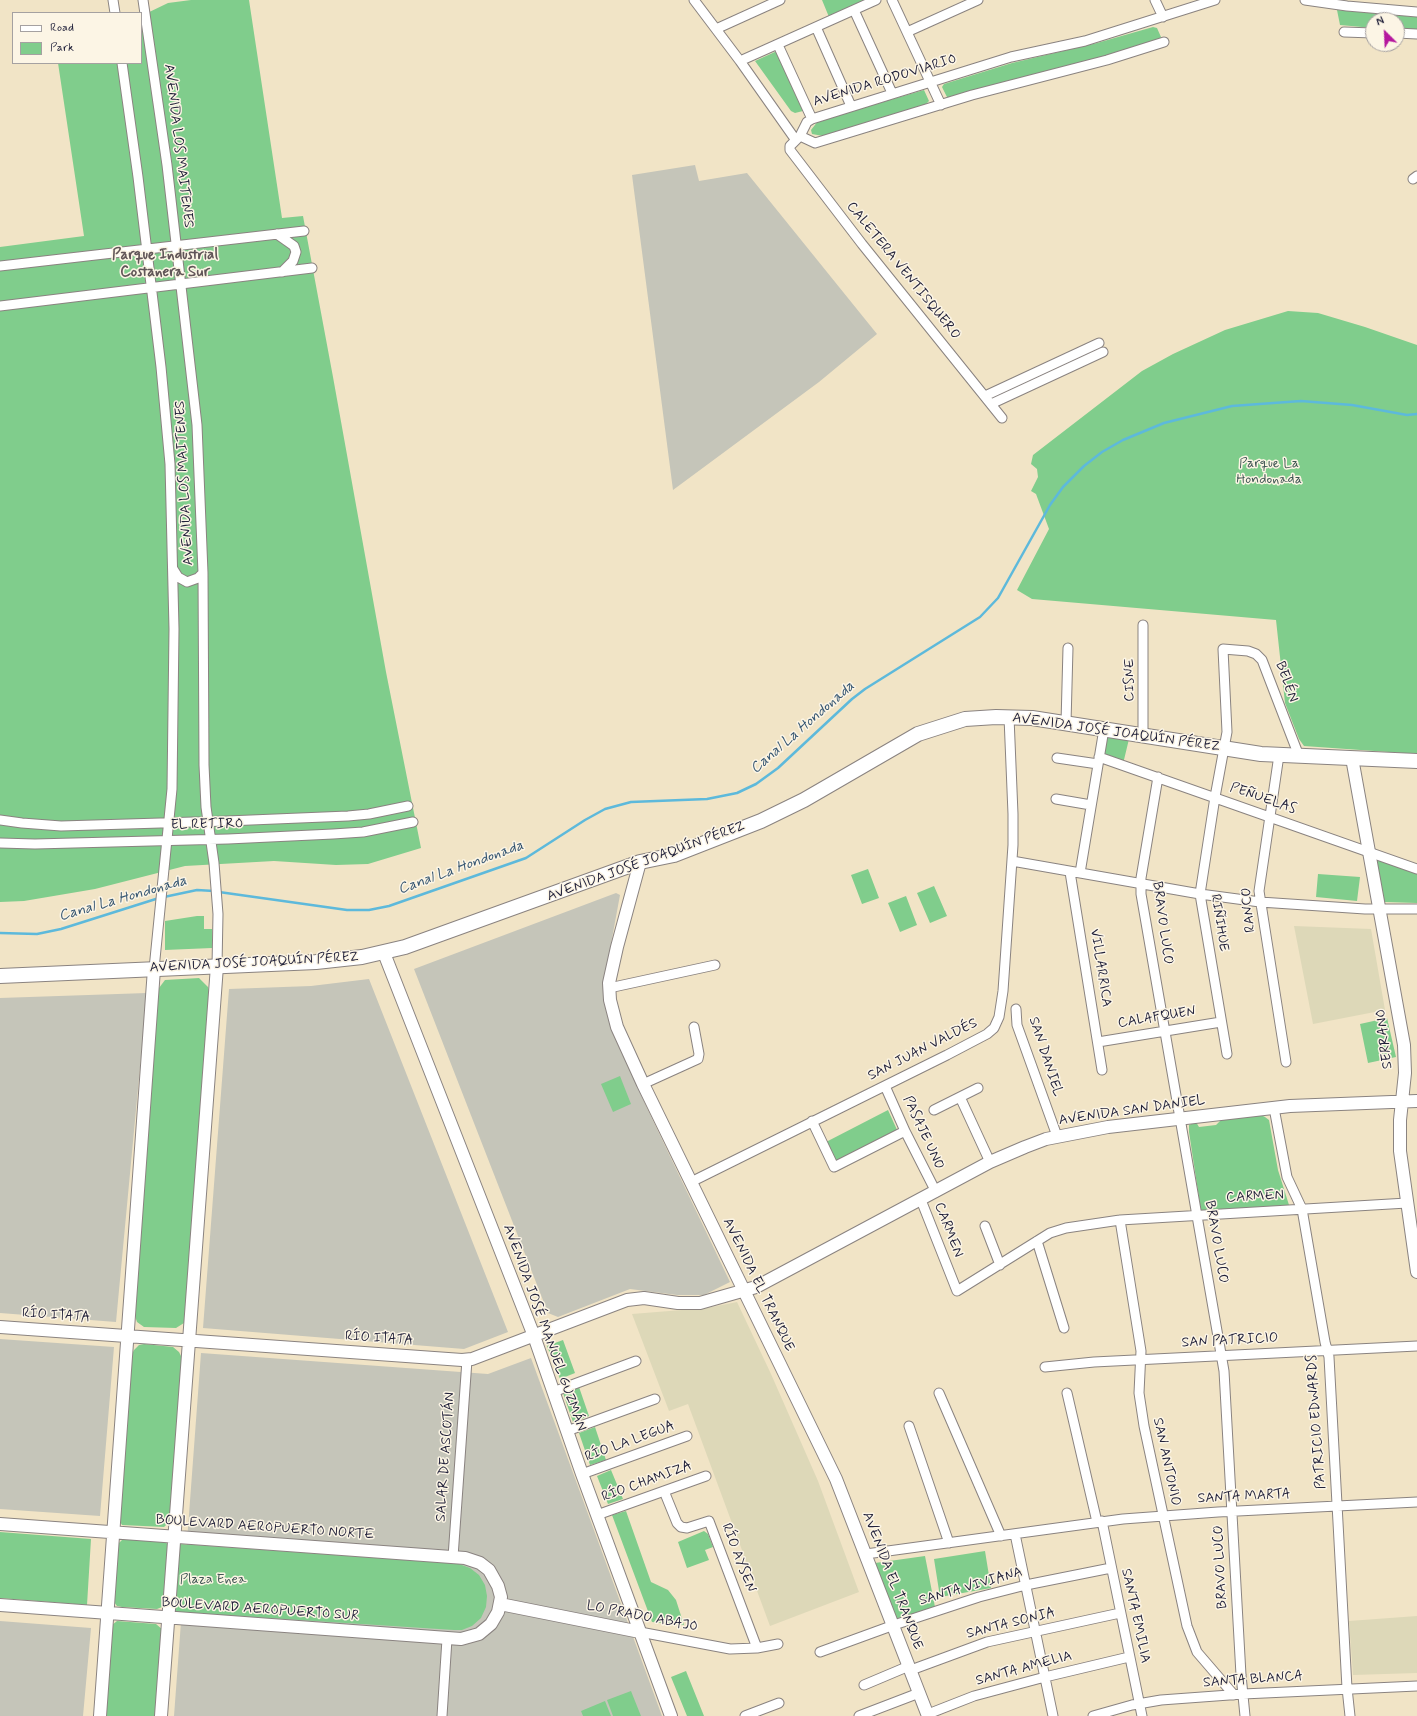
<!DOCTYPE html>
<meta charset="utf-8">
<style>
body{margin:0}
#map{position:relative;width:1417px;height:1716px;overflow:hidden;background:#f1e4c6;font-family:Mynerve,sans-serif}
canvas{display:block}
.legend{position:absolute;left:12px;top:12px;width:130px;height:52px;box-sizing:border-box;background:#fcf5e5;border:1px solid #a5a1a1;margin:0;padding:5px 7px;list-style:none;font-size:12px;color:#22223b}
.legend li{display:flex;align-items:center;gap:8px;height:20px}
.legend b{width:20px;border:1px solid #a5a1a1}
.north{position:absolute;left:1365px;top:12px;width:40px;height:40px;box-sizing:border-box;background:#fcf5e5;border:1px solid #a5a1a1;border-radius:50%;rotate:336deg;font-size:11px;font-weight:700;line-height:16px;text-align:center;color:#22223b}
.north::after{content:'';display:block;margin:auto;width:14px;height:18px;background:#b5179e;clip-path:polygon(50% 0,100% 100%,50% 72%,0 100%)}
</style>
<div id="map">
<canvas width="1417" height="1716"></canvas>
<ul class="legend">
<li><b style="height:5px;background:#fff"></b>Road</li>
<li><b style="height:11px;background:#80cd8c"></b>Park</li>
</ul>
<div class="north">N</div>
</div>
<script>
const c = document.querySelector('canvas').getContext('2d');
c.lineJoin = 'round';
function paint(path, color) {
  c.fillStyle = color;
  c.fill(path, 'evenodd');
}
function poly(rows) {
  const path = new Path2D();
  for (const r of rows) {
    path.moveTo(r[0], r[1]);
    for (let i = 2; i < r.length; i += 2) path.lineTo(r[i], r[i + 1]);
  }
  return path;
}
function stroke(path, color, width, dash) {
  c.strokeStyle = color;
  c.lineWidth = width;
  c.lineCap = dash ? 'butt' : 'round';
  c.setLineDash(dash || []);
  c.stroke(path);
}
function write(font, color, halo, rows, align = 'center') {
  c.font = font + ' Mynerve,sans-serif';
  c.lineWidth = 3;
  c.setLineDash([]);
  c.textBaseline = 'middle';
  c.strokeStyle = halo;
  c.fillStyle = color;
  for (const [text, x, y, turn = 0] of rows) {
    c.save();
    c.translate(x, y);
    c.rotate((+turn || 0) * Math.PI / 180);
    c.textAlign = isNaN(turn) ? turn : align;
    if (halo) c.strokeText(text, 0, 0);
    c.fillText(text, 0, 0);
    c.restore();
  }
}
paint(poly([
 [1294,926,1371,929,1385,1010,1313,1024],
 [737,1302,771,1374,818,1481,859,1592,770,1626,688,1404,669,1411,632,1314,707,1308],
 [1417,1616,1417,1673,1353,1675,1349,1621]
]), '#ddd8b8');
paint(poly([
 [695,165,699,181,747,173,877,334,819,382,673,490,632,175],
 [616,893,620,895,606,971,603,996,614,1035,647,1108,730,1282,704,1295,677,1295,630,1289,558,1317,548,1313,414,969],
 [369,979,508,1332,464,1349,203,1328,229,989,311,986],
 [147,993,116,1322,0,1313,0,998],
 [0,1339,114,1347,100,1516,0,1509],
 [201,1353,488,1374,531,1358,662,1716,174,1716],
 [0,1621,91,1628,83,1716,0,1716]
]), '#c5c5b9');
paint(poly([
 [191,0,249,0,282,218,303,216,333,377,386,672,421,848,368,864,336,865,274,861,185,866,95,889,24,901,0,902,0,247,84,236,58,63,141,63,141,16,168,3],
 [822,0,870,0,829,17],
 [1337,10,1417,17,1417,30,1397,29,1397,20,1373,20,1373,28,1340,25],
 [1153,27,1157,28,1161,37,1160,39,1086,62,1023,77,951,97,947,97,942,87,944,84,1012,63,1097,43],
 [777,51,803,111,795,113,791,111,755,61],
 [924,90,929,101,924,106,823,136,812,134,811,130,818,121],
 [1288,311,1318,313,1365,327,1417,345,1417,754,1304,746,1299,739,1285,703,1276,620,1032,599,1017,590,1049,529,1036,494,1031,491,1038,477,1037,469,1031,464,1033,455,1142,371,1173,354,1225,330],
 [1105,736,1129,739,1123,764,1103,756],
 [1375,859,1417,873,1417,903,1384,902],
 [868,869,879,898,862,904,851,875],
 [1318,874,1360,877,1357,901,1316,897],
 [934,886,947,916,930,923,917,893],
 [906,896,917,925,900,932,888,903],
 [197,916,204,916,204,929,212,929,212,948,165,950,165,921],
 [199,978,208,987,210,996,186,1317,184,1323,176,1328,144,1327,137,1322,135,1316,158,995,159,988,165,980],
 [1387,1018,1396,1057,1368,1063,1360,1024],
 [620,1076,631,1104,613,1112,601,1084],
 [888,1110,898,1132,836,1163,826,1142],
 [1261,1115,1265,1117,1269,1120,1278,1170,1289,1205,1288,1206,1201,1211,1189,1132,1189,1125,1196,1122,1199,1127,1216,1125,1221,1120],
 [563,1340,575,1373,560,1379,547,1346],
 [144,1344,173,1347,179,1352,183,1360,170,1521,164,1527,122,1525,119,1520,131,1356,134,1350,139,1345],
 [579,1387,589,1416,573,1422,563,1393],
 [595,1427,606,1460,590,1465,579,1433],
 [611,1470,623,1499,608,1504,597,1476],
 [626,1511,651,1582,668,1590,676,1600,684,1625,652,1622,612,1515],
 [704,1531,708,1534,713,1547,705,1550,709,1560,687,1568,678,1542],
 [0,1532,91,1539,87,1605,0,1598],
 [127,1539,162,1541,166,1542,168,1546,164,1605,162,1607,157,1609,122,1607,117,1606,114,1602,118,1544,122,1540],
 [180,1544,459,1564,470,1568,479,1575,485,1585,487,1596,486,1607,481,1618,472,1626,462,1630,454,1630,175,1612],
 [985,1551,991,1588,940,1597,934,1559],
 [925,1556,935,1607,895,1619,875,1563],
 [117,1621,156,1624,163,1630,156,1716,104,1716,112,1625],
 [686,1671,704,1716,687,1716,671,1677],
 [631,1691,641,1716,613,1716,607,1700],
 [605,1701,611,1716,583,1716,581,1711]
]), '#80cd8c');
stroke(poly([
 [219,892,347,910,369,910,389,906,526,858,585,820,605,809,631,802,707,799,737,793,756,784,778,768,852,699,865,689,980,617,998,598,1050,505,1063,487,1084,466,1102,452,1123,440,1164,423,1232,406,1301,401,1352,405,1407,415,1417,414],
 [164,897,197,890,214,891],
 [0,933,37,934,61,929,159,898]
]), '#5db9db', 2.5);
const street = poly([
 [113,0,115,13],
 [143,0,167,165,197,425,203,573,204,765,206,807,214,863,218,914,217,966],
 [694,0,740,61,795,139],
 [892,0,941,105],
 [1155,0,1163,17],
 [1305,0,1347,6,1417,12],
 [854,10,892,93],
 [816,27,851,106],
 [716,29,780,0],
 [907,32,978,0],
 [1344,32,1373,33],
 [1397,33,1417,34],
 [778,45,812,119],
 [740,61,876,0],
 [122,63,138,177,161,367,170,464,174,629,172,789,154,969],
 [800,136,815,143,972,95,1107,60,1164,42],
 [1413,179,1417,176],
 [277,234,294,246,296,252,293,261,282,272],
 [0,266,304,231],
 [0,306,312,268],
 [985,396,1099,343],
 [991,404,1103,352],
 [1002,418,862,244,790,150,790,146,800,136,807,122,812,119,1011,57,1085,41,1215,0],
 [173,569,178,577,187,582,198,578,203,573],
 [1143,625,1143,735],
 [1066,723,1068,648],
 [1279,755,1259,891,1286,1062],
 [1099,757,1417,869],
 [1057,758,1098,764],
 [1158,777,1141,878,1141,894,1224,1371,1241,1675,1245,1716],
 [1056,799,1091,805],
 [0,820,22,823,61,826,227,821,348,816,369,814,408,806],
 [0,843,35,844,228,839,333,834,363,832,413,822],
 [1012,861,1200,894,1260,902,1365,909,1417,909],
 [1070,872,1102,1070],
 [1080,873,1104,729],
 [609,988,715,965],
 [1016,1009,1017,1025,1057,1136],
 [1098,1042,1221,1022],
 [1227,1054,1200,894,1215,797,1227,732,1223,649,1248,651,1256,654,1262,660,1299,756],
 [643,1084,698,1059,699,1054,694,1027],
 [885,1086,905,1131,936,1192],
 [960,1097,990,1162],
 [1274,1108,1287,1177,1302,1209,1325,1342,1329,1357,1347,1688,1350,1716],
 [934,1110,978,1088],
 [812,1121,834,1167,905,1131],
 [691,1182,947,1055,987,1034,994,1028,999,1017,1003,991,1013,845,1013,814,1009,717],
 [921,1200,957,1291,1050,1233,1066,1228,1120,1220,1407,1203],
 [1120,1220,1141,1351,1139,1393,1144,1426,1187,1626,1197,1652,1234,1695],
 [985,1226,1000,1265],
 [1037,1241,1064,1328],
 [1045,1367,1094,1362,1417,1346],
 [553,1392,636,1361],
 [939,1393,1001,1536],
 [1067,1393,1097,1522],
 [909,1426,949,1543],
 [567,1431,655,1399],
 [582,1474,687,1436],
 [664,1491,677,1523,681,1527,687,1528,709,1521,757,1648],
 [597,1515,706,1476],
 [1102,1521,1142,1716],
 [1015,1534,1053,1716],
 [866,1554,1123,1519,1218,1512,1417,1502],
 [453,1557,467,1360],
 [640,1632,730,1649,757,1648,778,1644],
 [820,1652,894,1625,979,1597,1026,1585,1111,1568],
 [911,1670,987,1642,1120,1613],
 [864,1685,909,1666],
 [928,1714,974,1696,1045,1677,1129,1657],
 [442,1716,447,1639],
 [745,1716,779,1703],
 [859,1716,919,1693],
 [1093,1716,1132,1705,1161,1700,1243,1694,1417,1686]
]);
const secondary = poly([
 [1352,758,1404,1045,1405,1073,1400,1120,1400,1151,1417,1272],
 [640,862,617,947,609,983,610,1000,617,1027,643,1084,836,1479,928,1716],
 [384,953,534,1336,582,1474,671,1716],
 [0,1327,462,1360,472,1359,627,1300,644,1298,678,1303,700,1303,756,1287,990,1162,1025,1147,1046,1139,1108,1127,1290,1106,1417,1101],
 [0,1524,465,1558,480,1563,489,1570,498,1586,501,1597,498,1612,491,1624,479,1634,461,1639,0,1605],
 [500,1604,640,1632],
 [100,1716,154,969],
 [161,1716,217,966]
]);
const primary = poly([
 [0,976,316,962,362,957,405,947,640,862,674,855,761,821,804,800,918,734,965,719,996,717,1032,718,1261,754,1417,761]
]);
stroke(street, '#8a8380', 11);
stroke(secondary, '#8a8380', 14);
stroke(primary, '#8a8380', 16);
stroke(street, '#fff', 9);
stroke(secondary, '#fff', 12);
stroke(primary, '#fff', 14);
write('14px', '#22223b', '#fcf5e5', [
 ["AVENIDA RODOVIARIO",885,81,-17],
 ["AVENIDA LOS MAITENES",178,146,83],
 ["CALETERA VENTISQUERO",903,271,51],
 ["AVENIDA LOS MAITENES",185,483,-93],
 ["CISNE",1130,680,-90],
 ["BELÉN",1286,682,70],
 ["AVENIDA JOSÉ JOAQUÍN PÉREZ",1116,733,8],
 ["PEÑUELAS",1263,799,19],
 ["EL RETIRO",207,825,-1],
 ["AVENIDA JOSÉ JOAQUÍN PÉREZ",646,862,-20],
 ["RANCO",1249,910,-96],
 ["BRAVO LUCO",1162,923,82],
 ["RIÑIHUE",1219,923,81],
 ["AVENIDA JOSÉ JOAQUÍN PÉREZ",254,963,-3],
 ["VILLARRICA",1100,968,81],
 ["CALAFQUEN",1157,1018,-9],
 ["SERRANO",1385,1039,-97],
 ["SAN JUAN VALDÉS",923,1050,-27],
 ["SAN DANIEL",1045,1057,72],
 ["AVENIDA SAN DANIEL",1132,1111,-8],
 ["PASAJE UNO",923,1133,65],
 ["CARMEN",1255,1197,-3],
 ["CARMEN",948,1230,69],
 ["BRAVO LUCO",1216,1242,80],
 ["AVENIDA EL TRANQUE",758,1285,64],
 ["RÍO ITATA",56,1316,4],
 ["AVENIDA JOSÉ MANUEL GUZMÁN",544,1328,70],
 ["RÍO ITATA",379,1339,4],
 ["SAN PATRICIO",1230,1341,-3],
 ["PATRICIO EDWARDS",1317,1422,-94],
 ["RÍO LA LEGUA",630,1442,-20],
 ["SALAR DE ASCOTÁN",446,1457,-86],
 ["SAN ANTONIO",1166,1462,78],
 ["RÍO CHAMIZA",647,1482,-20],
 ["SANTA MARTA",1244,1497,-3],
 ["BOULEVARD AEROPUERTO NORTE",265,1528,4],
 ["RÍO AYSEN",738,1558,69],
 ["BRAVO LUCO",1221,1567,-93],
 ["AVENIDA EL TRANQUE",892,1581,69],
 ["SANTA VIVIANA",971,1587,-16],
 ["BOULEVARD AEROPUERTO SUR",260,1610,4],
 ["SANTA EMILIA",1135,1616,78],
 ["LO PRADO ABAJO",642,1617,11],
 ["SANTA SONIA",1011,1624,-14],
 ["SANTA AMELIA",1024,1669,-15],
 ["SANTA BLANCA",1253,1680,-4]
]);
write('14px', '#3e5553', '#fcf5e5', [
 ["Parque La",1269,464],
 ["Hondonada",1269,480],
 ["Plaza Enea",213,1580]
]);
write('bold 15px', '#615658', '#fcf5e5', [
 ["Parque Industrial",165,256],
 ["Costanera Sur",165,273]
]);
write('italic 15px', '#375773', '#fcf5e5', [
 ["Canal La Hondonada",803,728,-41],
 ["Canal La Hondonada",461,868,-20],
 ["Canal La Hondonada",123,899,-16]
]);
</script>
